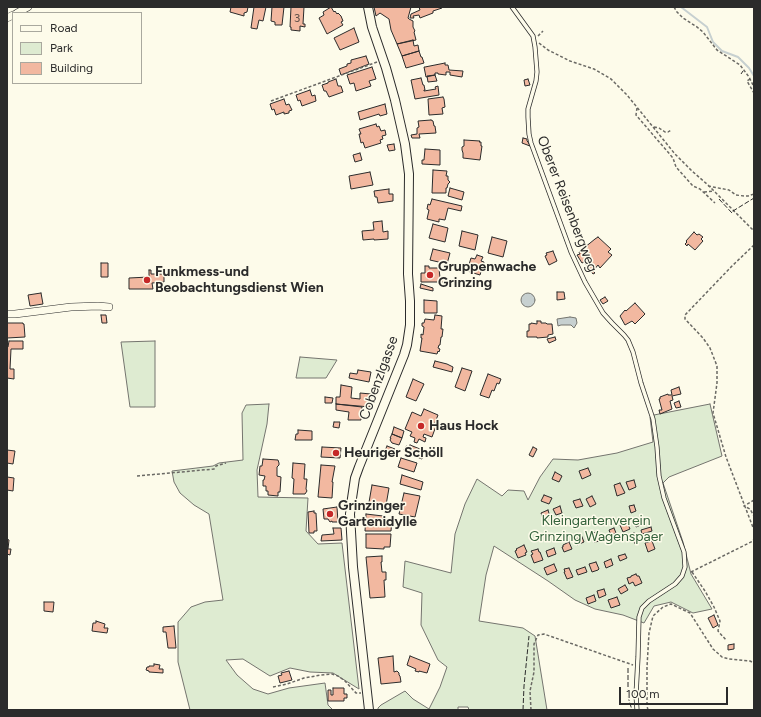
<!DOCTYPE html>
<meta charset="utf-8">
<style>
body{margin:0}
#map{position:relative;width:761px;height:717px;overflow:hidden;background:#fdfbea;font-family:Figtree,sans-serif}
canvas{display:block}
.frame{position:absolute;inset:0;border:8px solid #2b2b2b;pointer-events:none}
.legend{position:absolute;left:12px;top:12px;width:130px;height:72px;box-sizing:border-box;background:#fdfbea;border:1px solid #a9a89e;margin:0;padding:5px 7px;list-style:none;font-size:12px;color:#2b2b2b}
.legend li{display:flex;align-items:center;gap:8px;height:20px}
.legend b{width:20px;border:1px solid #a9a89e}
.scale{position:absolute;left:619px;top:687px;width:109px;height:18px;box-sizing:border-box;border:2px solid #2b2b2b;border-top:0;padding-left:5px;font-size:12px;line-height:14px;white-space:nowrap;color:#2b2b2b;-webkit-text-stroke:3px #fdfbea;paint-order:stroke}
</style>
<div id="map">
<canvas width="761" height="717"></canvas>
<div class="frame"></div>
<ul class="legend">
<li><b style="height:5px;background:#fdfbea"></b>Road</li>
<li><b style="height:11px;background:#deebd1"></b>Park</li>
<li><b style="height:11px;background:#f2b8a0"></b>Building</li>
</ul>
<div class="scale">100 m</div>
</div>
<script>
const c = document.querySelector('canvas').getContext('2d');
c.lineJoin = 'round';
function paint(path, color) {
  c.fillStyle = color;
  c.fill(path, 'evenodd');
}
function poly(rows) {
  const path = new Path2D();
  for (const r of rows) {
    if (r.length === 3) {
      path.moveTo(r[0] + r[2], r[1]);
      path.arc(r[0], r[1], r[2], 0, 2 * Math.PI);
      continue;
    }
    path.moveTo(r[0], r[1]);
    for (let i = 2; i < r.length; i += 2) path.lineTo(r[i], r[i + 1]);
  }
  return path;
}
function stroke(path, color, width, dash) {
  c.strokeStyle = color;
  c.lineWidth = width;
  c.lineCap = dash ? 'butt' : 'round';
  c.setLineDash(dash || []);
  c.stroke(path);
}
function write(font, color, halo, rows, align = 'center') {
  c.font = font + ' Figtree,sans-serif';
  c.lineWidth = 3;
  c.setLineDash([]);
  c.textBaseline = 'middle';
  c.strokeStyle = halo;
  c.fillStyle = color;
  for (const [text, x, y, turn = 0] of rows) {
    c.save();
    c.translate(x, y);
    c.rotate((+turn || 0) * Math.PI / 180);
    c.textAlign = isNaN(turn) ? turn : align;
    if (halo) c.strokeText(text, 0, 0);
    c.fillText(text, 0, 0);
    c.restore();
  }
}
const green = poly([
 [155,341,155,407,130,407,121,342,155,341],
 [300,357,337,360,326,378,296,378,300,357],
 [269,404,267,424,257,470,258,497,308,498,306,531,318,544,342,543,359,689,333,673,310,672,290,668,270,676,243,659,226,660,237,675,253,689,268,694,289,688,325,683,328,705,333,710,190,710,178,662,178,622,191,607,205,602,223,600,209,514,194,505,180,493,174,482,172,471,213,466,219,463,243,460,242,413,246,405,269,404],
 [710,404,722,456,669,477,663,483,683,542,691,574,712,609,693,613,671,602,654,606,644,623,623,615,595,609,575,600,548,581,494,546,486,575,479,621,523,628,535,636,547,710,469,710,468,707,458,707,458,710,378,710,378,708,381,705,405,691,413,699,429,709,440,687,447,667,438,660,421,625,422,593,403,587,405,561,451,573,455,534,465,504,477,479,502,496,508,490,524,491,528,500,540,477,553,459,578,460,617,453,653,442,650,417,654,415,710,404]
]);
paint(green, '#deebd1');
stroke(green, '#74746e', 1);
const water = poly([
 [528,300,7],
 [570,317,576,318,577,323,574,328,571,325,561,325,558,326,557,319,570,317]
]);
paint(water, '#c7d0d0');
stroke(water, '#74746e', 1);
stroke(poly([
 [681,7,707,27,713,42,722,51,738,57,749,68,754,76]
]), '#c7d0d0', 2);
const building = poly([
 [231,7,248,7,247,12,244,13,244,16,230,12,231,7],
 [254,7,266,7,263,21,259,20,257,29,251,28,254,7],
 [272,7,284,7,282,25,275,25,275,22,271,21,272,7],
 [291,7,304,7,303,24,305,24,305,27,300,26,300,31,291,30,291,27,290,27,291,7],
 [331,7,334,12,335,11,337,14,338,13,341,16,343,21,341,22,343,25,327,34,319,18,324,15,323,12,331,7],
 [374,7,411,7,408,18,409,19,413,21,413,27,415,31,414,32,416,40,397,44,391,30,389,19,380,13,376,16,374,7],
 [419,7,441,7,442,8,433,11,433,13,420,18,419,15,413,16,414,18,410,18,411,14,420,10,419,7],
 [354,28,359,42,340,50,334,38,354,28],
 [413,40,414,46,418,45,419,51,402,56,397,44,413,40],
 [419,51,421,57,422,57,424,63,406,68,402,56,419,51],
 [366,56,369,64,341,75,339,69,347,66,347,64,351,63,351,60,366,56],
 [445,63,445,65,448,65,449,70,463,71,462,77,450,75,450,72,446,72,446,75,438,74,438,73,435,73,435,75,426,77,424,67,425,67,445,63],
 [372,67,376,79,369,81,371,86,356,91,354,83,350,84,347,75,372,67],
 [435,75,437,81,428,82,427,76,435,75],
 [421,78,423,85,424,85,425,90,424,90,424,91,436,89,435,87,438,86,439,95,415,99,411,80,421,78],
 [336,79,338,86,341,86,343,92,329,97,326,91,324,91,322,85,328,83,328,82,336,79],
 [528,79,530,85,525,86,524,80,528,79],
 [310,90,312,96,315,95,316,101,302,106,300,100,298,101,296,95,310,90],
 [443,97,444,99,445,107,442,108,443,114,429,115,428,99,443,97],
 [284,99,286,105,289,104,292,110,289,111,289,113,284,114,284,112,276,115,274,109,272,110,270,104,284,99],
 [385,104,387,114,380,116,379,114,360,120,358,112,385,104],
 [431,120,433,121,434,126,435,126,436,133,419,134,420,138,412,138,411,135,417,134,417,128,419,127,418,121,431,120],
 [376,124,377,127,379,126,381,131,385,130,386,135,382,136,383,139,380,140,381,143,365,148,363,142,361,143,359,134,361,134,359,129,376,124],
 [523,138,527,139,527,141,528,142,530,146,522,143,523,138],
 [464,140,480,141,479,142,481,142,481,146,482,146,480,160,463,158,463,153,462,150,462,147,464,146,464,140],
 [394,144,395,150,389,151,387,145,394,144],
 [425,149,440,150,440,165,422,164,422,160,424,160,425,149],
 [360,153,362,160,355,162,353,155,360,153],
 [433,170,447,171,446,176,448,176,448,180,450,182,448,184,447,188,446,188,446,193,432,193,433,170],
 [370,172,373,185,351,189,349,176,370,172],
 [450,188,464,192,462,200,448,196,450,188],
 [389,189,389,194,393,194,393,201,378,203,377,197,375,197,374,191,389,189],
 [432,199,462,206,461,211,448,208,445,220,439,219,439,222,427,219,429,210,427,209,428,204,430,205,432,199],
 [382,221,383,232,388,231,388,239,374,240,374,239,363,240,362,231,374,230,373,222,382,221],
 [433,224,448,228,445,242,429,238,433,224],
 [462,231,478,235,475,250,459,246,462,231],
 [694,232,697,235,699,234,703,237,701,239,703,241,695,250,688,244,687,246,685,244,687,242,686,241,694,232],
 [492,237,507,241,503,257,488,253,492,237],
 [598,237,611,249,608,252,612,255,600,268,598,265,593,271,595,273,593,274,584,262,582,263,577,255,580,254,579,252,595,239,598,237],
 [433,249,450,253,447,264,430,260,433,249],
 [553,251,557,261,549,265,545,256,547,255,546,253,553,251],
 [477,255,483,257,481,261,484,262,480,275,467,271,471,258,475,259,477,255],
 [101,263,108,263,108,277,101,277,101,263],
 [425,266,429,266,429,268,439,268,440,278,445,278,445,282,421,282,421,273,425,273,425,266],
 [149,270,151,270,151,274,164,274,164,282,152,283,153,289,129,289,129,278,149,277,149,270],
 [421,284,433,288,433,291,420,288,421,284],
 [557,292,564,292,565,299,557,300,557,292],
 [41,293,43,304,30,306,28,295,41,293],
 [605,297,608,301,603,304,600,300,605,297],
 [424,300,437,301,437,313,424,313,424,300],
 [635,303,645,314,635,324,632,321,625,325,620,316,625,310,626,311,635,303],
 [101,315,106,315,107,323,102,323,101,315],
 [435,315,442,316,441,329,443,329,442,337,441,337,440,345,439,345,438,348,440,349,439,352,438,351,437,354,420,351,422,338,421,338,421,334,423,335,424,327,422,326,422,323,424,323,425,319,434,320,435,315],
 [537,321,541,321,541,323,546,323,547,324,552,324,553,334,548,335,548,337,537,338,537,337,527,337,527,331,529,331,529,324,531,324,531,323,537,324,537,321],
 [7,323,23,323,23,324,24,324,25,337,7,338,7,323],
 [555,337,556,340,549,343,547,339,555,337],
 [9,341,23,341,23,349,11,349,10,369,14,369,14,379,7,378,7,347,8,347,9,341],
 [435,361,447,364,453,367,452,372,433,367,435,361],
 [462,368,472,371,465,391,455,387,462,368],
 [358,370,371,372,369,382,349,378,350,373,357,374,358,370],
 [488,374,501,379,499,384,497,383,494,391,492,390,489,398,480,395,488,374],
 [413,379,424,384,416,401,406,397,413,379],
 [341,385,352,387,351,398,360,399,360,393,371,394,370,407,336,404,336,397,340,397,341,385],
 [679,387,681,394,672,396,673,400,670,401,672,409,660,414,659,410,662,410,659,399,660,399,660,397,668,394,668,395,672,395,671,390,679,387],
 [325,397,333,398,332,403,325,403,325,397],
 [679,401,681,407,676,408,674,403,679,401],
 [336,404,362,407,361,420,348,420,349,412,336,410,336,404],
 [424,409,438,415,434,425,436,426,432,437,424,434,423,437,426,438,425,442,419,439,417,443,414,442,415,438,410,436,412,432,405,429,412,412,421,416,424,409],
 [334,422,340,422,339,428,333,427,334,422],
 [394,427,404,431,402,438,392,434,394,427],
 [298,430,312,431,312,440,295,440,296,434,298,434,298,430],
 [392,434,402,438,399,445,392,443,390,440,391,438,390,438,392,434],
 [410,445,425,451,422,459,407,453,408,451,404,450,406,446,409,447,410,445],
 [387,446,395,449,392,456,384,453,387,446],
 [322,447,341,448,340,458,321,457,322,447],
 [533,447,537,449,533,457,529,455,533,447],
 [7,450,15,451,13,464,7,463,7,450],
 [401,458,417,463,414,472,398,467,401,458],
 [263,459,278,460,279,463,279,465,277,467,277,476,281,477,280,492,278,492,278,496,268,495,268,491,266,491,266,486,263,486,263,480,264,480,265,476,259,475,260,466,262,466,263,459],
 [293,463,305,464,304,479,307,479,306,489,307,491,305,494,293,494,294,479,292,478,293,463],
 [321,465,335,466,332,482,333,482,332,498,318,497,321,465],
 [588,468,591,475,582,479,579,471,588,468],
 [555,472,562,476,559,482,552,479,555,472],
 [402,475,423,482,421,490,400,484,402,475],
 [7,477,14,478,13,491,7,490,7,477],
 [634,480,636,487,629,490,626,482,634,480],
 [620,483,625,493,617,496,614,485,620,483],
 [372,485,389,488,385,511,368,508,372,485],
 [404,493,420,496,415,517,399,514,404,493],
 [544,495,552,498,549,504,541,501,544,495],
 [592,496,596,504,590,507,586,499,592,496],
 [580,499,583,506,576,508,573,501,580,499],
 [634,505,636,511,631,513,629,506,634,505],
 [560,506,562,513,556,515,553,509,560,506],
 [337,507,338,522,332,522,332,521,330,522,328,519,324,519,323,509,337,507],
 [548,510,550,517,543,519,541,513,548,510],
 [314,511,314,513,316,513,317,531,314,531,314,533,309,533,308,512,314,511],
 [366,514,383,516,383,519,392,520,391,531,365,531,366,514],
 [637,518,637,519,641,518,643,524,636,527,633,519,637,518],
 [627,522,630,529,623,532,620,525,627,522],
 [651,527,652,531,642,534,641,530,651,527],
 [333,528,341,528,342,540,321,541,322,535,334,534,333,528],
 [614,528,616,533,611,535,609,530,614,528],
 [598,532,601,541,594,542,591,533,598,532],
 [634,533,638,543,635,544,631,534,634,533],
 [366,534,391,534,390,547,384,547,384,549,366,548,366,534],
 [582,537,584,542,577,545,575,539,582,537],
 [7,539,9,540,8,549,11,549,10,555,7,554,7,539],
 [652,541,655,549,648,552,645,543,652,541],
 [569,542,572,549,564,552,562,547,563,547,563,545,569,542],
 [524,545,527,552,525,553,526,555,518,558,515,551,517,550,516,549,524,545],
 [554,548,556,554,548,557,546,551,554,548],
 [538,549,539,552,540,552,543,560,534,563,531,555,533,554,531,551,538,549],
 [625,554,627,558,620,561,618,556,625,554],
 [382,556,382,562,381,562,382,572,386,572,386,580,384,580,385,597,370,598,366,557,382,556],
 [611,559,613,565,606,568,604,562,611,559],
 [596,562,599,569,598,570,592,572,589,564,596,562],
 [554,564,557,571,547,575,544,568,554,564],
 [585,567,587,572,578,575,576,570,585,567],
 [569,568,573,577,567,579,564,572,565,572,564,569,569,568],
 [636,574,637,576,639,576,642,583,635,586,633,582,629,584,627,578,631,577,631,576,636,574],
 [625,585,628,590,621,594,618,589,625,585],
 [604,589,606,595,599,598,597,591,604,589],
 [594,595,596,601,588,604,586,598,594,595],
 [617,597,620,605,611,608,608,600,617,597],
 [44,602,54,602,53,612,44,611,44,602],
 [714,615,718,625,713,628,708,618,714,615],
 [96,621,105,624,104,628,108,628,107,633,92,631,93,623,96,623,96,621],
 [174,626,176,648,168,648,166,632,163,632,163,627,174,626],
 [734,644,734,649,728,650,728,645,734,644],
 [393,656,394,672,397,671,399,673,399,675,400,676,401,682,381,684,378,658,393,656],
 [410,656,430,664,427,673,419,671,419,672,415,671,416,669,407,665,410,656],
 [154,664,160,665,159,669,163,669,163,673,149,672,149,671,146,670,147,667,149,667,149,666,154,666,154,664],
 [289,671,292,680,280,683,278,676,282,675,281,673,289,671],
 [333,688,344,688,344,694,347,694,347,698,344,698,344,701,328,701,328,690,331,690,331,695,333,695,333,688]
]);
paint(building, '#f2b8a0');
stroke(building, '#2b2b2b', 1);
const service = poly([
 [512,7,533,36,535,47,537,72,536,81,528,109,528,117,529,134,531,143,571,252,585,282,603,313,612,323,624,335,628,340,633,352,641,383,653,419,657,447,659,476,664,498,684,552,685,567,682,576,675,584,649,601,642,608,639,617,638,657,636,695,637,710]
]);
const minor = poly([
 [17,13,28,7],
 [7,18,13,15],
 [7,314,15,314,71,307,98,306,109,307]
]);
const tertiary = poly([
 [368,7,372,27,386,68,395,100,405,144,409,174,408,274,410,301,410,325,407,345,404,355,359,467,355,478,351,505,350,514,353,567,369,710]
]);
stroke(service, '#2b2b2b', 5);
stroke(minor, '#2b2b2b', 8);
stroke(tertiary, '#2b2b2b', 10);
stroke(poly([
 [674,7,677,12,683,18,697,27,703,32,717,50,740,65,749,77,754,87],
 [538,36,543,31],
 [539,43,548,50,570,61,594,69,611,79,627,95,675,154,692,171,708,185,754,231],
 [750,79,747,81,754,93],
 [271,101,377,62],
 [637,108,636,115,673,158,676,167,693,186,700,189,715,203],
 [654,127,659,128,665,132,668,132,671,130],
 [708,186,729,190,736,195,744,196,748,196,754,194],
 [704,192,714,191],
 [754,245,732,266,685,315,685,319,703,338,710,348,717,366,717,383,713,413,726,457,754,530],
 [137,476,214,469,216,466,226,463],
 [754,500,744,506,750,509,754,516],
 [691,572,753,541,754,539],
 [692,572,705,591,714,607,720,621,718,631,726,640],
 [273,687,287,684,304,678,321,675,332,674,338,676,345,681,356,693,361,693],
 [531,710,530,691,534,672,534,644,538,635,544,634,633,665],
 [648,710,647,706,647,667,649,633,653,616,663,607,671,604,690,613,713,649,722,657,729,659,750,661,754,663]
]), '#6a6964', 1.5, [3, 2]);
stroke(service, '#fdfbea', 3.5);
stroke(minor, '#fdfbea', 7);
stroke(tertiary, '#fdfbea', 8);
stroke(poly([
 [741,74,743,71],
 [719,199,732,213,733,211,754,198],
 [628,668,628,697,632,710],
 [523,710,524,686,529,636]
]), '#2b2b2b', 1, [5, 2]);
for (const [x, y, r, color] of [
 [430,275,4,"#c62828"],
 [147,280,4,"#c62828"],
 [421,426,4,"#c62828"],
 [336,453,4,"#c62828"],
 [330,514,4,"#c62828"]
]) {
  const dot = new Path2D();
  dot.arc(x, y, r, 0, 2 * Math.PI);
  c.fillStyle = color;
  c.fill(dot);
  stroke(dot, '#fdfbea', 1.5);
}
write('12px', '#5d4e48', null, [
 ["3",297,18]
]);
write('14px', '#2b2b2b', '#fdfbea', [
 ["Oberer Reisenbergweg",567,204,69],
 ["Cobenzlgasse",379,378,-70]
]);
write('bold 14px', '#2b2b2b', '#fdfbea', [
 ["Gruppenwache",438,267],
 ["Grinzing",438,283],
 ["Funkmess-und",155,272],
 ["Beobachtungsdienst Wien",155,288],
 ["Haus Hock",429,426],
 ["Heuriger Schöll",344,453],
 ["Grinzinger",338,506],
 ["Gartenidylle",338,522]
], 'left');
write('14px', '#34623c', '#fdfbea', [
 ["Kleingartenverein",596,521],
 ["Grinzing Wagenspaer",596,537]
]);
</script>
